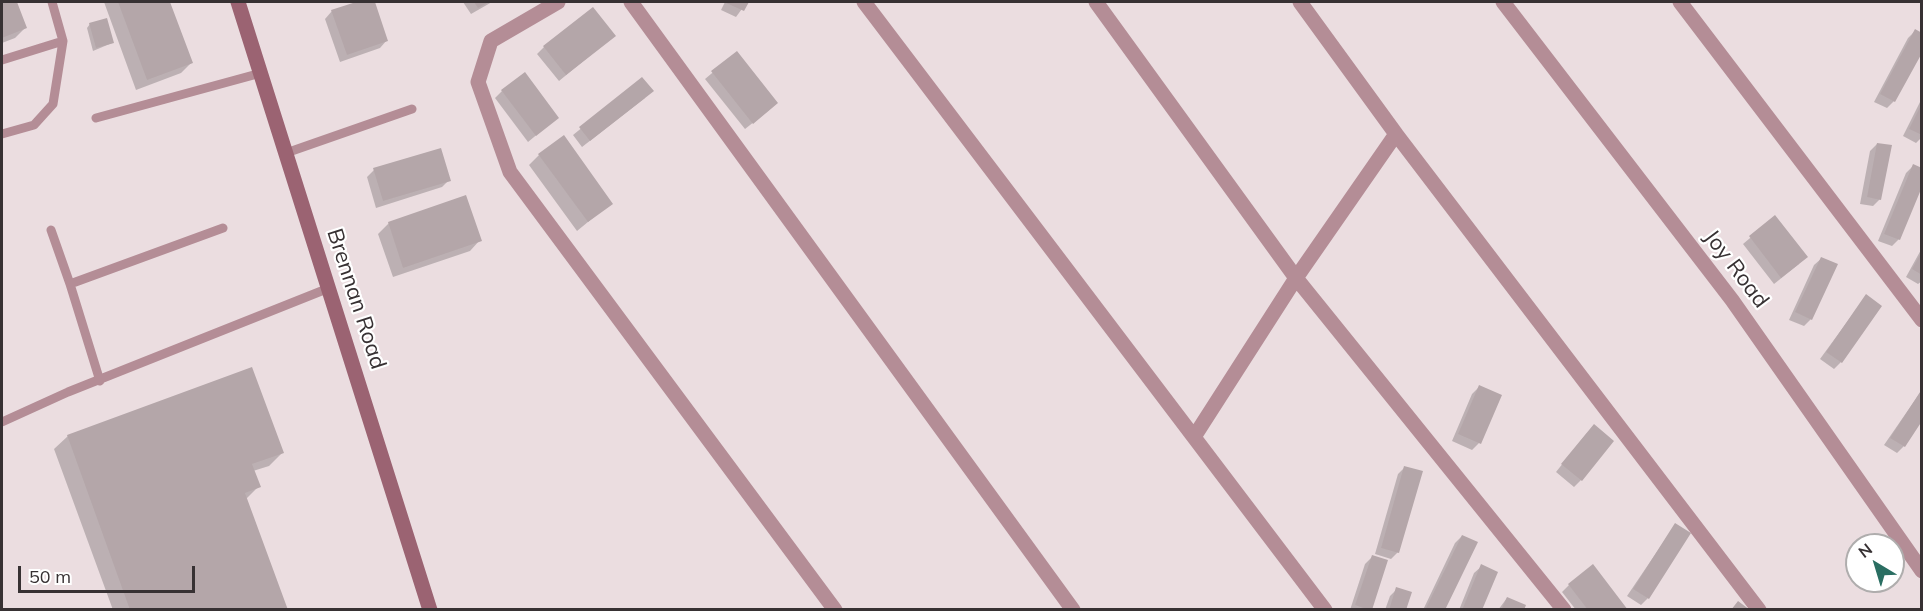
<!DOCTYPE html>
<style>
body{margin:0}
#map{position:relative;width:1923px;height:611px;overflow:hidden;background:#ebdde0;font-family:Mulish,sans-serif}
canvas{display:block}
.frame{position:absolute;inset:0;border:3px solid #373133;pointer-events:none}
.north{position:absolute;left:1845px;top:533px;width:60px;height:60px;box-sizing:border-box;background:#fff;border:2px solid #afadad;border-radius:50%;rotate:322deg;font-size:16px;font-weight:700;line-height:24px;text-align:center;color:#373133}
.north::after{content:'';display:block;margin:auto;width:21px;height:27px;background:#2a6e62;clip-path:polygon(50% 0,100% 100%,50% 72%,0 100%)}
.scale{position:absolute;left:18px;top:566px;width:177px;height:27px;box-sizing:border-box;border:3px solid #373133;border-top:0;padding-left:8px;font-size:18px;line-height:21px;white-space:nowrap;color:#373133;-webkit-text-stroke:4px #fff;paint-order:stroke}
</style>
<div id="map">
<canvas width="1923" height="611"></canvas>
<div class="frame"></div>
<div class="north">N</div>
<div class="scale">50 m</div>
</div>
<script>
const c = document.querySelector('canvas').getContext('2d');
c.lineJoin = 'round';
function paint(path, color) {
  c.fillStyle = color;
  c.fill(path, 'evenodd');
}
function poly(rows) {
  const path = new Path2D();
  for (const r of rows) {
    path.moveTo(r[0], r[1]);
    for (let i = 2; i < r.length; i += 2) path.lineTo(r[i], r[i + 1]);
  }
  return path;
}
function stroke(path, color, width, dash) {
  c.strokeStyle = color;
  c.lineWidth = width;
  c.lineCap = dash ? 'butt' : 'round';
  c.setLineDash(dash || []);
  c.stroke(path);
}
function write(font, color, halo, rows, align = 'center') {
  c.font = font + ' Mulish,sans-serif';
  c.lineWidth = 4.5;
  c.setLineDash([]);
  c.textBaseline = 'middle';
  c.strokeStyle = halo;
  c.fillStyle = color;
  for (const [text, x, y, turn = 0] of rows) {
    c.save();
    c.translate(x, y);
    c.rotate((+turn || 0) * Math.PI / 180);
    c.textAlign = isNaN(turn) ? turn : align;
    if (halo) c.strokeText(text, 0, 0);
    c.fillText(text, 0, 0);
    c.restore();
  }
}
paint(poly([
 [2,2,16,2,25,28,15,38,2,43],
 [104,2,169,2,191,63,181,73,136,90],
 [361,2,373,2,387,40,380,48,340,62,325,19,332,11],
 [463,2,492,2,471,14],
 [725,2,747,2,736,17,721,10],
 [90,24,112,43,93,51,87,28],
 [1915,31,1894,101,1887,108,1874,102,1908,38],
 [614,36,559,81,537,54,544,47],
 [736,53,769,110,745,129,705,79],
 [642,79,645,98,582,147,573,135],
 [502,91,557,118,528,142,495,98],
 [1922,98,1922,137,1916,143,1903,136],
 [1877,144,1880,199,1873,206,1860,204,1870,151],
 [539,155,611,203,577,231,529,165],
 [1913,166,1899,239,1892,246,1878,241,1906,173],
 [374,170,449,180,442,187,376,208,367,177],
 [1775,217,1799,264,1774,284,1743,244],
 [389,223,480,240,470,251,393,277,378,234],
 [1922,248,1922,281,1918,284,1906,277],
 [1822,258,1811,319,1804,326,1789,320,1814,265],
 [1866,296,1841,362,1834,369,1820,359],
 [1479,387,1479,443,1472,450,1452,441,1472,394],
 [1922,390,1904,446,1897,453,1884,445],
 [1587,433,1581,480,1574,487,1556,472],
 [68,436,282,453,269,466,253,471,259,486,246,499,286,610,113,610,54,449],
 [1405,467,1398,552,1391,559,1375,554,1398,474],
 [1675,525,1648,598,1641,605,1627,596],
 [1462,536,1444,610,1423,610,1455,543],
 [1372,557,1370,610,1350,610,1365,564],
 [1482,566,1481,610,1459,610,1474,573],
 [1569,585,1626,610,1576,610,1562,592],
 [1397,589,1405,610,1385,610,1390,596],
 [1507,598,1523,610,1498,610]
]), '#0003');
paint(poly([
 [2,2,17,2,27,28,2,38],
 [118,2,170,2,193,63,147,80],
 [356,2,375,2,388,41,347,55,331,10],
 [474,2,489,2,478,8],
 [724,2,749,2,744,11],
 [593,7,616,36,566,75,543,46],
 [107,18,114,43,96,48,89,23],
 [1915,29,1922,33,1922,53,1895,102,1880,94],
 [737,51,778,103,753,124,711,71],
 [525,72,559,118,536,136,501,90],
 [642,77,654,91,590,141,579,127],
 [1922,103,1922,135,1909,129],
 [564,135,613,204,588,222,538,154],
 [1877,143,1892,145,1881,200,1867,197],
 [441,148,451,181,383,201,373,168],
 [1913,164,1922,168,1922,187,1900,240,1884,234],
 [466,195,482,241,403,268,388,222],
 [1775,215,1808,257,1781,278,1749,236],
 [1922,251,1922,275,1912,269],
 [1821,257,1838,264,1812,320,1795,312],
 [1866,294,1882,306,1842,363,1826,352],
 [252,367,284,453,252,464,261,487,245,493,288,610,130,610,67,435],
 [1479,385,1502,395,1481,444,1458,434],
 [1922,389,1922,421,1905,447,1890,438],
 [1594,424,1614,441,1582,481,1561,464],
 [1404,466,1423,471,1399,553,1381,548],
 [1675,523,1691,533,1649,599,1633,589],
 [1462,535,1478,542,1445,610,1425,610],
 [1372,555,1388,560,1372,610,1369,610,1355,605],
 [1481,564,1498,572,1482,610,1462,610],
 [1593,564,1628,610,1588,610,1568,584],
 [1396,587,1412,592,1406,610,1389,610],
 [1507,597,1526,605,1524,610,1501,610],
 [1738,601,1750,610,1731,610]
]), '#b4a6a9');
stroke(poly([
 [2,60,63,41,52,2],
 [96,118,261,73],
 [2,134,34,125,53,104,63,41],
 [286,153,412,109],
 [51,230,70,284],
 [100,381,70,284,223,228],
 [2,422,68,392,329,288]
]), '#b48d96', 9);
stroke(poly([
 [558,2,491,41,478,82,510,172,835,610],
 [631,2,1073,610],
 [864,2,1325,610],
 [1096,2,1296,278,1396,134,1759,610],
 [1300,2,1396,134],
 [1503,2,1732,300,1922,571],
 [1680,2,1922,320],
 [1194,437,1296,278,1564,610]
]), '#b48d96', 15);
stroke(poly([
 [238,2,430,610]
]), '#9b6372', 15);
write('22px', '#373133', '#fff', [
 ["Joy Road",1736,269,53],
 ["Brennan Road",356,299,72]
]);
</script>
